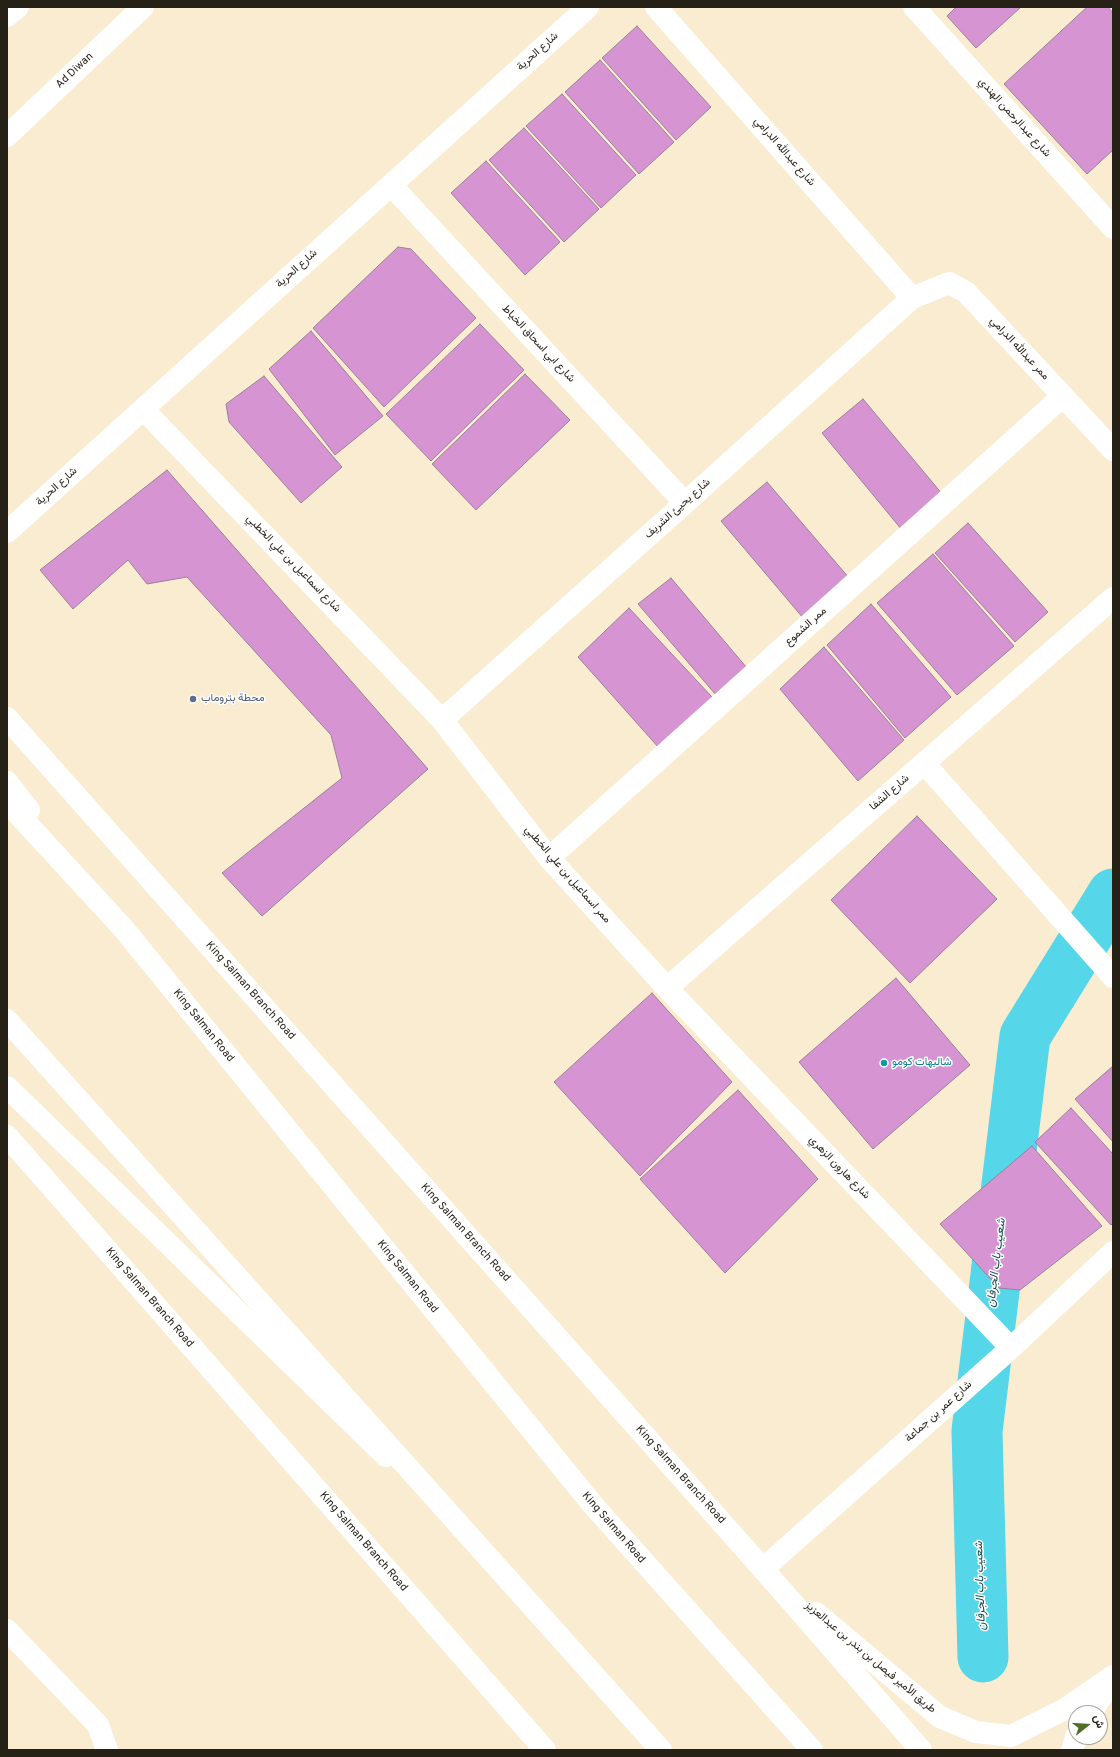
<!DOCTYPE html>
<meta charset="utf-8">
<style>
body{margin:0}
#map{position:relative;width:1120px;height:1757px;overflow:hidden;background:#f9ecd0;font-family:Overpass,Vazirmatn,sans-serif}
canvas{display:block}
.frame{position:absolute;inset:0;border:8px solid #262117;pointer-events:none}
.north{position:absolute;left:1068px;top:1705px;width:40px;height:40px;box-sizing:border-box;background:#fff;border:1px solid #a8a6a2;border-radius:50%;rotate:73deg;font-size:11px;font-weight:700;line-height:16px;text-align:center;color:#262117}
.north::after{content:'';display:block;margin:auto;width:14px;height:18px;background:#506f26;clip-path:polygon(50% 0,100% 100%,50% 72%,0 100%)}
</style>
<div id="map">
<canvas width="1120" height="1757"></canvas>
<div class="frame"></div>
<div class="north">ش</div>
</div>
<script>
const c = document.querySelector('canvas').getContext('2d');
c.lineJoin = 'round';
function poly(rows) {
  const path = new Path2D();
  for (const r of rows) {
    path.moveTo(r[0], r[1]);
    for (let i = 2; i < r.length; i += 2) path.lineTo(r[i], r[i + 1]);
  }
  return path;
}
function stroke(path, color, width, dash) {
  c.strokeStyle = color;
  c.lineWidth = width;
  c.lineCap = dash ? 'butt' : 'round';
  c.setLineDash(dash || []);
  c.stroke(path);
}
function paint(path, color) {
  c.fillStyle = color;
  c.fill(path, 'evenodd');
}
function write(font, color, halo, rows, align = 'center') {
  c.font = font + ' Overpass,Vazirmatn,sans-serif';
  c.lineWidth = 3;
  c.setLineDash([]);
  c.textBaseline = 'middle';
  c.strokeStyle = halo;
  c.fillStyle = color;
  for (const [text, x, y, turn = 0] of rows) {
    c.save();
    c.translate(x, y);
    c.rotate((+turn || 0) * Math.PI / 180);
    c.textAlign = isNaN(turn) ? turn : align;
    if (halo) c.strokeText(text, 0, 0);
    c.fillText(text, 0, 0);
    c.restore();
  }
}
stroke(poly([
 [983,1657,977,1431,1025,1036,1113,894]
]), '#55d6e9', 51);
const building = poly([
 [956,7,1021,7,976,48,947,16,956,7],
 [1087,7,1108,7,1113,13,1113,150,1087,174,1004,84,1087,7],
 [637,26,711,107,676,140,602,58,637,26],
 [600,60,674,142,639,174,565,92,600,60],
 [562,94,636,175,601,208,526,126,562,94],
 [524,128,599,209,564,242,489,160,524,128],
 [486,161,560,242,525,275,451,193,486,161],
 [398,247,411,249,476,318,384,407,313,328,398,247],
 [480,324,524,370,431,461,386,414,480,324],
 [311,331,383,416,335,455,269,369,311,331],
 [525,374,570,420,476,510,432,464,525,374],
 [264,376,342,467,301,503,229,422,226,404,264,376],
 [863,399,943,495,902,530,822,433,863,399],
 [167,470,428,769,262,916,222,873,342,778,331,735,187,577,147,584,128,560,73,609,40,570,167,470],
 [767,482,850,579,804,619,721,521,767,482],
 [968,523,1048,612,1015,642,935,553,968,523],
 [933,554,1014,646,957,695,877,603,933,554],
 [671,578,747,668,716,695,638,604,671,578],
 [871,604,951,697,905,738,827,645,871,604],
 [629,608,712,697,659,748,578,657,629,608],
 [824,647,904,740,858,781,780,689,824,647],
 [917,816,997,899,910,983,831,900,917,816],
 [896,978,970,1065,873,1149,799,1062,896,978],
 [652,993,732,1082,640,1176,554,1082,652,993],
 [1113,1066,1113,1142,1075,1099,1113,1066],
 [738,1090,818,1179,725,1273,640,1179,738,1090],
 [1071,1108,1113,1154,1113,1223,1111,1225,1035,1142,1071,1108],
 [1032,1146,1102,1226,1020,1290,999,1288,940,1224,1032,1146]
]);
paint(building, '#d794d3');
stroke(building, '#998297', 1);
stroke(poly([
 [656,7,912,298],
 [914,7,1113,228],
 [7,16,18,7],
 [7,136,143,7],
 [391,185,685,503],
 [143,409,442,720,549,858,667,988,1011,1348],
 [7,532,588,7],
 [442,720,685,503,912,298,949,283,966,292,1113,450],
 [924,763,1113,977],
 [549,858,1063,396],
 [667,988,1113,598],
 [763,1569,1011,1348,1113,1252],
 [7,1630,98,1725,107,1750]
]), '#fff', 22);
stroke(poly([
 [7,718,763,1569,921,1750],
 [7,1087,386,1456],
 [7,1136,545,1750],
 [816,1613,940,1717,976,1732,1011,1736,1065,1709,1113,1676],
 [1090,1713,1111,1684],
 [1072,1750,1076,1737]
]), '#fff', 22);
stroke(poly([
 [7,782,29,810],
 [7,802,123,928,593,1505,812,1750],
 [7,1020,661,1750]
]), '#fff', 22);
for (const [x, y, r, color] of [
 [193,699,4,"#5c6f8a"],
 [884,1063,4,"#0f9aa8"]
]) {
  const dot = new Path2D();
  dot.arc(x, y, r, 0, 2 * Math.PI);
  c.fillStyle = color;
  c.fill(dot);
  stroke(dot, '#fff', 1.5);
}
write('11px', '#262117', '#fff', [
 ["شارع الحرية",538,52,-42],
 ["Ad Diwan",75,71,-43],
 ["شارع عبدالرحمن الهندي",1014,118,48],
 ["شارع عبدالله الدرامي",784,152,49],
 ["شارع الحرية",297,269,-42],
 ["شارع ابي اسحاق الخياط",538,344,47],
 ["ممر عبدالله الدرامي",1019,349,47],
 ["شارع الحرية",57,487,-42],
 ["شارع يحيئ الشريف",678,509,-42],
 ["شارع اسماعيل بن علي الخطبي",293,564,46],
 ["ممر الشموع",806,627,-42],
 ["شارع الشفا",890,793,-41],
 ["ممر اسماعيل بن علي الخطبي",567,875,49],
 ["King Salman Branch Road",250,991,48],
 ["King Salman Road",203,1026,51],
 ["شارع هارون الزهري",839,1168,46],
 ["King Salman Branch Road",465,1233,48],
 ["King Salman Road",407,1277,51],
 ["King Salman Branch Road",149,1298,49],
 ["شارع عمر بن جماعة",939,1412,-42],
 ["King Salman Branch Road",680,1475,48],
 ["King Salman Road",613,1528,49],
 ["King Salman Branch Road",363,1542,49],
 ["طريق الأمير فيصل بن بندر بن عبدالعزيز",870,1658,40]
]);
write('11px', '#4e5e75', '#fff', [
 ["محطة بتروماب",201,699]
], 'left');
write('11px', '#0d838f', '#fff', [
 ["شالبهات كومو",892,1063]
], 'left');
write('italic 12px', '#134b53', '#fff', [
 ["شعيب باب الجرفان",997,1263,-83],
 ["شعيب باب الجرفان",981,1586,-92]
]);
</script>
